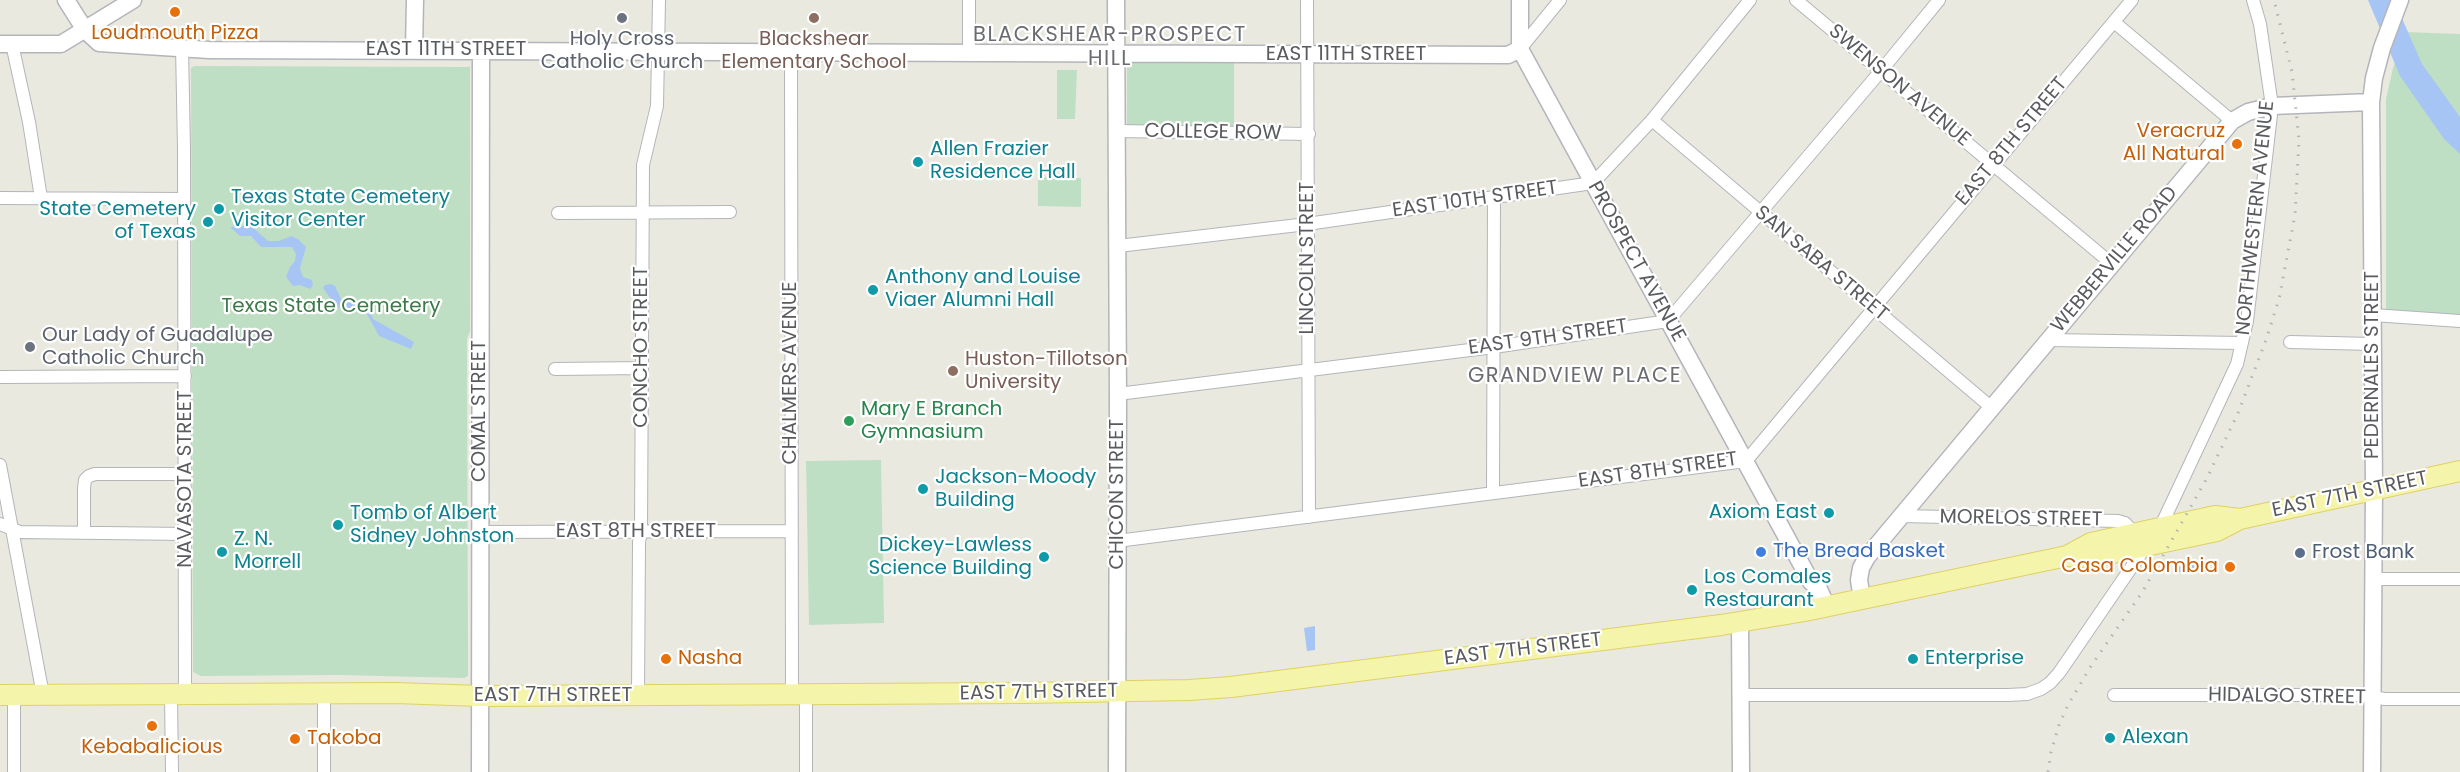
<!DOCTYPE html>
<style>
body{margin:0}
canvas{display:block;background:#eae9e0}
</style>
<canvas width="2460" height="772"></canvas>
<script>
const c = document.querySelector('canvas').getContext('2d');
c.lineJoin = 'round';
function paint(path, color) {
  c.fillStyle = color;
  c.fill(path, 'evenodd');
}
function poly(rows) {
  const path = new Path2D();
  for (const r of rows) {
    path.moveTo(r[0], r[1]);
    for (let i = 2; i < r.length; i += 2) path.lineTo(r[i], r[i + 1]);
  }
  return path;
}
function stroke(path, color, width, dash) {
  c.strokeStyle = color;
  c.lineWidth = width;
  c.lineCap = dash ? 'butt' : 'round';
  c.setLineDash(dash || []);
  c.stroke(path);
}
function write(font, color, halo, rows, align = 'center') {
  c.font = font + ' Poppins,sans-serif';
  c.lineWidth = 4.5;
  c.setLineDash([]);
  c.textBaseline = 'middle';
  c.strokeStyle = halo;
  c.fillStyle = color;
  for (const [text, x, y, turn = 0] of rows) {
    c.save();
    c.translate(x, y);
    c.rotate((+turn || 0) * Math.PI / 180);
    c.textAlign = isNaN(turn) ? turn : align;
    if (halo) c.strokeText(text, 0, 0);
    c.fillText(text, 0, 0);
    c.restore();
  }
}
paint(poly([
 [2406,32,2460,34,2460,315,2386,311,2386,99,2393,68],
 [1127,62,1234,62,1234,127,1127,127],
 [194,66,470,67,470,331,467,339,468,676,464,678,339,675,201,676,193,672,191,68],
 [1057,70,1077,70,1075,119,1057,119],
 [1038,177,1081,178,1081,207,1038,206],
 [881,460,884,623,809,625,806,461]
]), '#bfdfc4');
paint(poly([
 [2368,0,2394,0,2422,64,2460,117,2460,154,2444,139,2400,76],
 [250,225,268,241,278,241,292,236,299,240,306,247,300,268,303,277,312,280,313,285,310,289,300,285,293,286,286,277,290,267,295,261,296,254,292,247,261,247,251,236,240,236,230,227],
 [331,284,335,286,341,299,350,303,363,302,367,303,373,319,414,342,411,349,379,336,367,314,358,310,344,310,336,306,323,288,325,285],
 [2199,563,2199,572,2173,572,2177,567],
 [1315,626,1315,650,1307,651,1304,628]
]), '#a6c5f4');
const street = poly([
 [1307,0,1309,517],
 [1796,0,2112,264],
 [2114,22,2232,121],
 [12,44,29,122,41,198],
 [182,47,184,149,185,694],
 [1520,49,1560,0],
 [791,52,792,695],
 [969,53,969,0],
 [1652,120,1992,408],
 [1117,131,1309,134],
 [0,198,184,199],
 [558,213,730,212],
 [1118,246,1307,224,1593,183,1652,120,1750,0],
 [2373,315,2460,321],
 [2048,340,2242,343],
 [2290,342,2372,344],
 [555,369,642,368],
 [0,377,185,376],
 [1118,394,1494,347,1668,321,1880,72,1939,0],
 [0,465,43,695],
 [1493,492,1494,198],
 [1902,516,2118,521,2125,523,2135,534],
 [0,524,20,532,186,534],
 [2160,528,2237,364,2247,321,2272,106,2260,24,2253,0],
 [480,532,792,531],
 [84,533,84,488,85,480,89,476,95,474,186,474],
 [1117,541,1746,461,2132,0],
 [2372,579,2460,579],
 [171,694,172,772],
 [324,694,324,772],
 [14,695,14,772],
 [638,695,639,542,641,532,643,165,657,106,659,0],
 [1740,695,2008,695,2027,694,2041,689,2050,683,2059,673,2146,546],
 [2114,695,2357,695,2385,699,2460,699],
 [806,772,806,695]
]);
const secondary = poly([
 [66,0,85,30,99,43,209,50,1508,55,1520,49],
 [1116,0,1118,399,1117,772],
 [1520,0,1520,49,1811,582,1818,587,1827,607],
 [0,44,61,44,133,0],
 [414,50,415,0],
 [1862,599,1859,580,1861,568,1867,557,2232,121,2248,112,2272,106,2371,102],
 [1740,622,1741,772],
 [480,772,481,50],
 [2372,772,2374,489,2371,102,2374,78,2382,48,2400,0]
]);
const primary = poly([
 [2067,556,2091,543,2215,516,2240,519],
 [0,695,396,693,480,696,1024,693,1189,690,1231,687,1721,625,1805,611,2067,556,2093,557,2217,531,2240,519,2460,471]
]);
stroke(street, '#b3b5b9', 14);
stroke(secondary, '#b4b5bb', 19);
stroke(primary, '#dfd164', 22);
stroke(street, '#fff', 12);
stroke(secondary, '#fff', 16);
stroke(primary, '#f4f4ab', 20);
stroke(poly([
 [2048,772,2051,752,2059,725,2068,705,2091,666,2143,591,2207,478,2238,413,2266,340,2279,299,2295,215,2299,140,2292,72,2274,0]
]), '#b1b2b2', 3, [1.5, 8]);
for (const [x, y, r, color] of [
 [175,12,6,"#e8710a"],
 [622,18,6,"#6b7280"],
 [814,18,6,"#8d6e63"],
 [2237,144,6,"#e8710a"],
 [918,162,6,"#0f9aa8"],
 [219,209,6,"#0f9aa8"],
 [208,222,6,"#0f9aa8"],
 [873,290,6,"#0f9aa8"],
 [30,347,6,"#6b7280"],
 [953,371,6,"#8d6e63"],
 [849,421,6,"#2e9e5b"],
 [923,489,6,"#0f9aa8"],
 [1829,513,6,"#0f9aa8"],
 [338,525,6,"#0f9aa8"],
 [222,552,6,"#0f9aa8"],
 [1761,552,6,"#3f7fe0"],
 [2300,553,6,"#5c6f8a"],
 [1044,557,6,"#0f9aa8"],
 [2230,567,6,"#e8710a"],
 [1692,590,6,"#0f9aa8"],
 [666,659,6,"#e8710a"],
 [1913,659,6,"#0f9aa8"],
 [152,726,6,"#e8710a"],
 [2110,738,6,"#0f9aa8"],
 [295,739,6,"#e8710a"]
]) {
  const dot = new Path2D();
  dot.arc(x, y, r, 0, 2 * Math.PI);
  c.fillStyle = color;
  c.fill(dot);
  stroke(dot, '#fff', 2);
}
write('20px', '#c56008', '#fff', [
 ["Loudmouth Pizza",175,34],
 ["Veracruz",2225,132,"right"],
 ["All Natural",2225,155,"right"],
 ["Casa Colombia",2218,567,"right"],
 ["Nasha",678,659,"left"],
 ["Takoba",307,739,"left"],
 ["Kebabalicious",152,748]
]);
write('20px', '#5b616d', '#fff', [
 ["Holy Cross",622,40],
 ["Catholic Church",622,63],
 ["Our Lady of Guadalupe",42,336,"left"],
 ["Catholic Church",42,359,"left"]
]);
write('20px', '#785e54', '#fff', [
 ["Blackshear",814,40],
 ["Elementary School",814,63],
 ["Huston-Tillotson",965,360,"left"],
 ["University",965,383,"left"]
]);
write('20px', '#595b5f', '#fff', [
 ["EAST 11TH STREET",446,50],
 ["EAST 11TH STREET",1346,55],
 ["SWENSON AVENUE",1899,86,40],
 ["COLLEGE ROW",1213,133,1],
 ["EAST 8TH STREET",2012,142,-50],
 ["EAST 10TH STREET",1475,200,-8],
 ["NORTHWESTERN AVENUE",2256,218,-84],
 ["LINCOLN STREET",1308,258,-90],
 ["WEBBERVILLE ROAD",2115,260,-50],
 ["PROSPECT AVENUE",1636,262,61],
 ["SAN SABA STREET",1821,264,40],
 ["EAST 9TH STREET",1548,338,-8],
 ["CONCHO STREET",642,347,-90],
 ["PEDERNALES STREET",2373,365,-90],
 ["CHALMERS AVENUE",791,373,-90],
 ["COMAL STREET",480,411,-90],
 ["EAST 8TH STREET",1658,471,-8],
 ["NAVASOTA STREET",186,479,-90],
 ["CHICON STREET",1118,494,-90],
 ["EAST 7TH STREET",2350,495,-12],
 ["MORELOS STREET",2021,519,1],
 ["EAST 8TH STREET",636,532],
 ["EAST 7TH STREET",1523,650,-7],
 ["EAST 7TH STREET",1039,693,-1],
 ["EAST 7TH STREET",553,696],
 ["HIDALGO STREET",2287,697,1]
]);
write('20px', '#0d838f', '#fff', [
 ["Allen Frazier",930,150],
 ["Residence Hall",930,173],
 ["Texas State Cemetery",231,198],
 ["Visitor Center",231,221],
 ["State Cemetery",196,210,"right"],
 ["of Texas",196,233,"right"],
 ["Anthony and Louise",885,278],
 ["Viaer Alumni Hall",885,301],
 ["Jackson-Moody",935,478],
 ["Building",935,501],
 ["Axiom East",1817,513,"right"],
 ["Tomb of Albert",350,514],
 ["Sidney Johnston",350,537],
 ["Z. N.",234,540],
 ["Morrell",234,563],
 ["Dickey-Lawless",1032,546,"right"],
 ["Science Building",1032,569,"right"],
 ["Los Comales",1704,578],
 ["Restaurant",1704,601],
 ["Enterprise",1925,659],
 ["Alexan",2122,738]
], 'left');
write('20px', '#3d7a4a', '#fff', [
 ["Texas State Cemetery",331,307]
]);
write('20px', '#27864d', '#fff', [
 ["Mary E Branch",861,410],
 ["Gymnasium",861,433]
], 'left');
write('20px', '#366cbe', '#fff', [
 ["The Bread Basket",1773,552]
], 'left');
write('20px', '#4e5e75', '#fff', [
 ["Frost Bank",2312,553]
], 'left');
c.letterSpacing = '1.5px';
write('21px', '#6a6c71', '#fff', [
 ["BLACKSHEAR-PROSPECT",1110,36],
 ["HILL",1110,60],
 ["GRANDVIEW PLACE",1575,377]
]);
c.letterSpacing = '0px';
</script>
